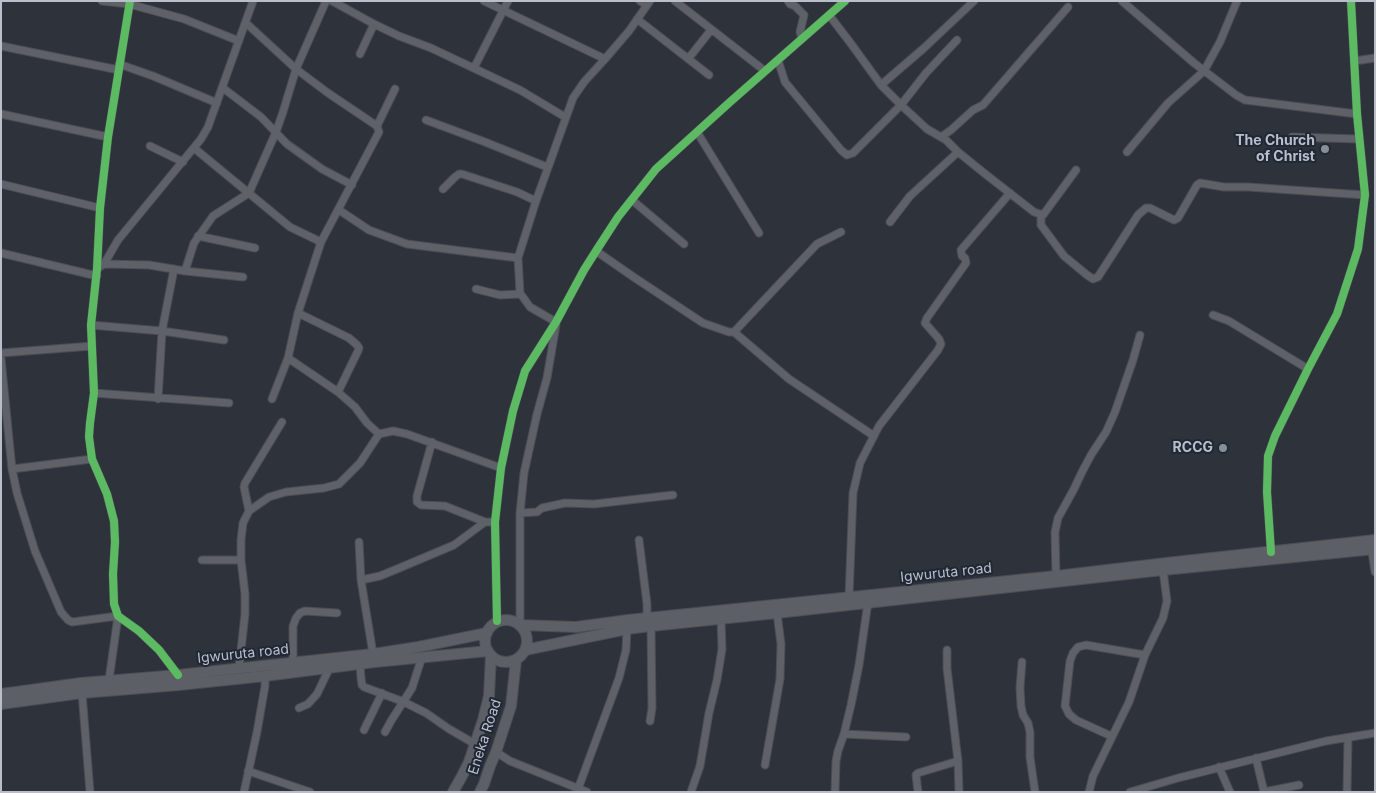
<!DOCTYPE html>
<style>
body{margin:0}
#map{position:relative;width:1376px;height:793px;overflow:hidden;background:#2e323a;font-family:Inter,sans-serif}
canvas{display:block}
.frame{position:absolute;inset:0;border:2px solid #b9bfca;pointer-events:none}
</style>
<div id="map">
<canvas width="1376" height="793"></canvas>
<div class="frame"></div>
</div>
<script>
const c = document.querySelector('canvas').getContext('2d');
c.lineJoin = 'round';
function poly(rows) {
  const path = new Path2D();
  for (const r of rows) {
    if (r.length === 3) {
      path.moveTo(r[0] + r[2], r[1]);
      path.arc(r[0], r[1], r[2], 0, 2 * Math.PI);
      continue;
    }
    path.moveTo(r[0], r[1]);
    for (let i = 2; i < r.length; i += 2) path.lineTo(r[i], r[i + 1]);
  }
  return path;
}
function stroke(path, color, width, dash) {
  c.strokeStyle = color;
  c.lineWidth = width;
  c.lineCap = dash ? 'butt' : 'round';
  c.setLineDash(dash || []);
  c.stroke(path);
}
function write(font, color, halo, rows, align = 'center') {
  c.font = font + ' Inter,sans-serif';
  c.lineWidth = 4;
  c.setLineDash([]);
  c.textBaseline = 'middle';
  c.strokeStyle = halo;
  c.fillStyle = color;
  for (const [text, x, y, turn = 0] of rows) {
    c.save();
    c.translate(x, y);
    c.rotate((+turn || 0) * Math.PI / 180);
    c.textAlign = isNaN(turn) ? turn : align;
    if (halo) c.strokeText(text, 0, 0);
    c.fillText(text, 0, 0);
    c.restore();
  }
}
const street = poly([
 [102,1,129,4,184,19,239,41],
 [130,1,108,137,100,208,97,269,91,325,94,393,90,423,89,437,92,459,107,494,114,521,115,542,113,574,114,604,118,616,139,631,159,650,178,675],
 [332,1,374,24,399,36,431,48,520,90,565,117],
 [484,1,605,59],
 [640,1,647,5],
 [675,1,765,71],
 [788,1,790,4,795,6,804,15,800,32,802,38],
 [1122,1,1194,63,1236,95,1245,100,1357,114],
 [829,15,849,41,881,85,901,105,927,129,946,140,958,152,984,173,1034,212,1043,215,1046,211,1076,170],
 [637,19,709,75],
 [246,23,296,69,328,93,377,126],
 [1,46,119,70],
 [360,54,374,24],
 [688,59,711,30],
 [778,60,785,82,841,150,847,155,853,153,901,105,926,73,957,40],
 [1354,61,1375,58],
 [119,64,153,76,217,103],
 [474,68,508,1],
 [881,85,924,48,974,1],
 [223,88,261,117,287,144,322,169,352,185],
 [1,114,108,137],
 [426,120,485,142,547,167],
 [697,132,759,233],
 [941,137,951,130,973,110,983,105,1068,7],
 [1292,137,1359,139],
 [150,146,183,162],
 [194,148,290,227,321,242],
 [1127,152,1168,103,1204,71,1220,42,1237,1],
 [1,184,100,208],
 [443,189,455,177,459,174,462,174,517,192,536,201],
 [632,200,684,244],
 [339,210,369,230,407,244,518,258],
 [1041,215,1041,225,1064,256,1087,275,1093,279,1098,277,1138,215,1146,208,1150,208,1174,220,1178,218,1197,185,1200,183,1224,187,1248,187,1365,195],
 [890,222,910,196,958,152],
 [198,236,255,248],
 [596,251,635,278,703,323,729,332,734,332,817,244,841,232],
 [1,253,97,276],
 [104,264,149,265,185,271,243,277],
 [97,269,104,264,118,240,201,139,208,127,253,1],
 [185,271,194,243,213,216,249,193,276,132,283,112,296,69,326,1],
 [476,289,500,295,520,294],
 [298,313,349,338,357,345,359,348,358,351,338,392],
 [1213,315,1229,321,1308,369],
 [556,322,530,307,520,293,518,258,536,201,573,98,584,82,605,59,629,31,650,1],
 [91,325,162,331,224,340],
 [734,332,789,379,874,436],
 [1,353,92,346],
 [288,358,338,392,355,407,367,423,379,434,393,431,407,434,501,468],
 [1,359,12,469,17,493,35,551,61,612,68,620,72,622,118,616,109,680],
 [94,393,229,403],
 [158,399,162,331,174,269],
 [272,399,288,358,298,313,321,242,379,132,377,126,395,89],
 [432,442,417,496,417,502,421,505,445,506,485,522,495,522],
 [12,469,92,459],
 [249,511,244,487,245,483,282,422],
 [520,513,537,512,542,508,565,503,594,504,673,495],
 [639,540,647,604,647,619],
 [359,542,361,580,373,654],
 [1371,545,1375,572],
 [1271,552,1267,492,1268,456,1275,436,1308,369,1337,314,1358,249,1365,195,1357,114,1351,1],
 [202,560,241,560],
 [1056,576,1055,532,1058,518,1074,489,1082,472,1091,455,1106,432,1115,412,1133,360,1140,335],
 [361,580,380,576,397,569,454,545,485,522],
 [849,597,853,493,860,463,879,426,938,350,941,344,939,339,925,323,927,318,966,263,965,258,962,256,961,250,1010,193],
 [497,621,495,522,501,468,513,411,525,371,556,322,584,270,596,251,618,217,656,169,730,102,845,1],
 [520,625,520,513,524,473,537,414,547,378,556,325],
 [947,650,947,668,958,761,959,792],
 [293,662,293,626,296,618,300,613,305,611,337,613],
 [1022,662,1020,688,1021,706,1023,715,1028,723,1030,732,1030,757,1035,792],
 [360,664,361,678,362,685,364,687,404,702,426,713,449,729,475,744],
 [239,668,245,614,245,594,241,560,241,540,243,523,249,511,269,497,286,492,324,488,339,484,360,463,379,434],
 [82,693,90,792],
 [299,708,308,704,317,694,330,667],
 [650,721,652,708,651,626],
 [364,730,382,693],
 [385,732,391,721,412,688,422,657],
 [844,734,906,737],
 [1111,736,1076,720,1069,714,1065,706,1070,661,1073,653,1078,647,1086,645,1145,655],
 [496,752,510,761,587,792],
 [1256,758,1264,792],
 [765,765,780,679,781,644,777,613],
 [1219,767,1230,792],
 [248,771,310,792],
 [578,789,619,678,626,650,627,629],
 [244,792,257,732,265,686,265,676],
 [691,792,700,766,709,713,717,680,722,649,721,619],
 [835,792,836,761,838,751,844,734,851,705,859,665,868,602],
 [918,792,916,775,918,773,958,761],
 [1089,792,1093,776,1129,702,1145,655,1163,618,1167,601,1163,570],
 [1130,792,1178,778,1326,741,1375,733],
 [1264,792,1299,785],
 [1347,792,1348,738]
]);
const secondary = poly([
 [506,641,21],
 [520,625,576,627,628,620,1056,576,1166,563,1375,540],
 [525,650,627,629,651,626,777,613,1163,570,1375,549],
 [1,694,81,683,178,675,373,654,418,647,487,633],
 [1,704,82,693,179,685,265,676,375,662,488,651],
 [453,792,462,776,469,762,483,720,489,696,491,655],
 [480,792,484,784,490,766,496,752,511,706,516,660]
]);
stroke(street, '#4a4d53', 9);
stroke(secondary, '#4a4d53', 12);
stroke(street, '#5e6168', 7);
stroke(secondary, '#5c5f66', 10);
stroke(poly([
 [130,1,108,137,100,208,97,269,91,325,94,393,90,423,89,437,92,459,107,494,114,521,115,542,113,574,114,604,118,616,139,631,159,650,178,675],
 [1271,552,1267,492,1268,456,1275,436,1308,369,1337,314,1358,249,1365,195,1357,114,1351,1],
 [497,621,495,522,501,468,513,411,525,371,556,322,584,270,596,251,618,217,656,169,730,102,845,1]
]), '#5cba63', 8);
for (const [x, y, r, color] of [
 [1325,149,5,"#888e98"],
 [1223,448,5,"#888e98"]
]) {
  const dot = new Path2D();
  dot.arc(x, y, r, 0, 2 * Math.PI);
  c.fillStyle = color;
  c.fill(dot);
  stroke(dot, '#212835', 2);
}
write('bold 14px', '#b9bfca', '#212835', [
 ["The Church",1315,141],
 ["of Christ",1315,157],
 ["RCCG",1213,448]
], 'right');
write('14px', '#b9bfca', '#212835', [
 ["Igwuruta road",946,573,-6],
 ["Igwuruta road",243,654,-6],
 ["Eneka Road",485,737,-72]
]);
</script>
